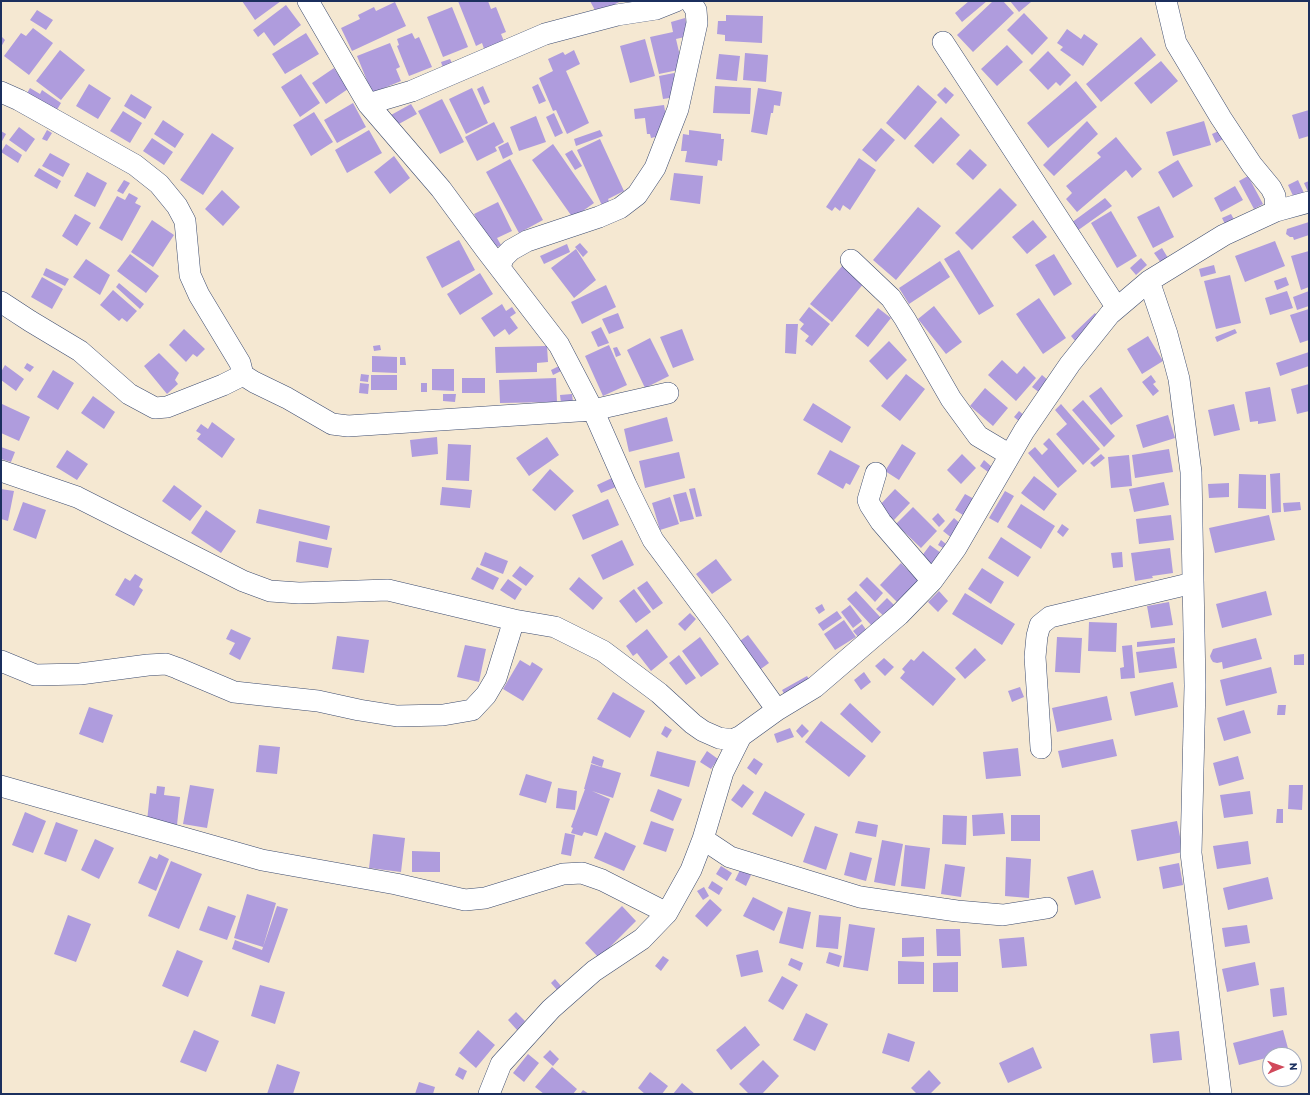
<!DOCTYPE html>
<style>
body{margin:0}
#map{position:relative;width:1310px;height:1095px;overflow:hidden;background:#f5e8d2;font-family:Itim,sans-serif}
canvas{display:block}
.frame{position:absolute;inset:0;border:2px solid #1b2f5e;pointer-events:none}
.north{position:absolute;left:1262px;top:1047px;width:40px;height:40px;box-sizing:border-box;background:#fff;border:1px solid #a4acbf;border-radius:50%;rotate:88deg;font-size:11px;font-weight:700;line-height:16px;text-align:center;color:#1b2f5e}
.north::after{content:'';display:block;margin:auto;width:14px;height:18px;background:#d1495b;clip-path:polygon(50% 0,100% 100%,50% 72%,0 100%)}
</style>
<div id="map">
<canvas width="1310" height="1095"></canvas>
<div class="frame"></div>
<div class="north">N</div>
</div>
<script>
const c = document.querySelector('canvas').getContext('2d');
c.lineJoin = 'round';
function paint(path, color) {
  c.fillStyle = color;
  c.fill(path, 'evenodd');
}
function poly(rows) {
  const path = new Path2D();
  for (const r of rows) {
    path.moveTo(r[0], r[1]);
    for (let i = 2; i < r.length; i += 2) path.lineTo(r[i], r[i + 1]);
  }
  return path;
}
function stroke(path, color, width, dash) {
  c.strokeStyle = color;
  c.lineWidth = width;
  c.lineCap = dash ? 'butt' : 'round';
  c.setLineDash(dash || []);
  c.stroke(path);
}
paint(poly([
 [242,1,281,1,255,20],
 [458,1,488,1,491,9,496,7,506,32,501,34,506,46,486,54,482,43,476,46],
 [590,1,621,1,597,14],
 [969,1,987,1,962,22,955,13],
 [993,1,1003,1,1014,13,973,52,957,35],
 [1010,1,1030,1,1031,2,1019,12],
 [395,2,406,26,352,51,341,28,360,19,358,15,374,7,376,11],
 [286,5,301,25,274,46,264,32,258,37,253,30],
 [452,7,468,47,443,57,427,17],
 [37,10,53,20,46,30,30,20],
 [1024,13,1048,38,1032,55,1007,30],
 [726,15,763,16,762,43,725,41,725,35,717,34,718,21,726,21],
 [685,18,689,36,676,39,683,69,659,74,650,37,673,32,671,22],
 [33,28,53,43,29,75,4,56,21,33,26,36],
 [1067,29,1081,39,1084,34,1098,44,1083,66,1060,50,1063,47,1057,43],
 [306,33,319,54,285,74,272,54],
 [412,33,415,39,419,37,432,67,409,76,397,46,399,45,397,39],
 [1,36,5,40,1,47],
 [1141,37,1156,55,1101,102,1086,84],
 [645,39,655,76,630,83,620,46],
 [390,43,400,67,396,69,401,81,372,93,357,56],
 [1007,45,1023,62,997,86,981,69],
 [60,50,85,70,61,100,36,81],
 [574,50,580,64,566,71,589,123,567,134,556,110,553,111,539,78,553,71,548,59,563,52,565,55],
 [1048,51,1071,75,1060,86,1056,82,1048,90,1029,70],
 [745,53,768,55,766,82,743,80],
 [719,54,740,56,737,81,716,79],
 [450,59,454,67,444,71,441,62],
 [1161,61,1178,81,1151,104,1134,83],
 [334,68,348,89,326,104,312,83],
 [674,73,677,92,676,97,663,99,659,76],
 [301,74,320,103,300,117,281,87],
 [1076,81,1097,107,1048,148,1027,123],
 [89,84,111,98,98,119,76,106],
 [538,84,546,101,539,104,532,87],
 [918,85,937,102,905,140,886,123],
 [483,86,490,102,484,105,477,89],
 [715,86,751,88,750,114,713,113],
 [945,87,954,95,946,104,937,95],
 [30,88,40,94,42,90,61,103,55,113,26,95],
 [472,88,488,123,466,134,449,99],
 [758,88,782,92,780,106,774,105,773,113,771,113,767,135,751,132],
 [131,94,152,107,145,119,124,106],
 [442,99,464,142,440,154,418,111],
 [353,103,366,127,337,143,324,120],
 [411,104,417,114,397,125,391,115],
 [664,105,667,122,660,136,651,138,650,134,647,134,645,118,635,119,634,109],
 [1309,110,1309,136,1299,139,1292,115],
 [123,111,142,123,130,143,110,131],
 [314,112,333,142,311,156,293,125],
 [554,113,563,133,555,137,546,117],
 [536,116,546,142,519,151,510,127],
 [941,117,960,135,933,164,914,146],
 [163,120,184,134,175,148,154,134],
 [1087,121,1098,134,1054,176,1043,165],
 [1204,121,1211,145,1173,156,1166,132],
 [494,122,504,142,495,147,497,151,477,161,465,137],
 [19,127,35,139,26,152,9,140],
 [881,128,895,140,876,162,862,150],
 [47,130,52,133,47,141,42,139],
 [369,130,382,153,347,173,335,150],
 [600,130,603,136,576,146,574,139],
 [689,130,721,134,721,139,724,139,722,161,718,160,717,166,685,162,687,151,681,151,683,134,689,135],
 [1221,130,1225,138,1216,143,1212,134],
 [1,131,6,134,1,143],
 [212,133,234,148,203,195,180,180],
 [1116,137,1142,169,1132,178,1126,170,1077,212,1066,199,1072,193,1066,186,1101,157,1097,153],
 [152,138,173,152,164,165,143,151],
 [600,139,624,191,608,199,612,207,604,210,577,150],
 [508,142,513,154,503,159,498,147],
 [6,144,22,155,18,163,1,152],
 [553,144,594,203,573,218,532,160],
 [970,149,987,165,973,180,956,164],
 [572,150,582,166,575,170,565,154],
 [50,153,70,164,63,177,42,166],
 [394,156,410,178,390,194,374,172],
 [859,158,876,170,850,210,843,205,840,211,835,207,832,211,826,207],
 [510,159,543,220,519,233,486,172],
 [1178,160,1193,186,1173,198,1158,172],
 [39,168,61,181,57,189,34,176],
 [87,172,107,183,95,207,74,196],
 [674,173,703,176,700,204,670,200],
 [1248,176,1263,204,1254,209,1239,181],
 [124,180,130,183,123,194,117,191],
 [1298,180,1305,195,1295,200,1288,185],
 [1309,181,1309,194,1304,183],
 [1235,186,1243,200,1221,212,1214,198],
 [1000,188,1017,205,972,250,955,233],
 [222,190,240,207,223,226,205,209],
 [129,193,138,198,135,203,141,206,122,241,99,228,117,196,125,200],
 [1105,198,1112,206,1077,231,1071,223],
 [498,202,512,231,497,238,501,245,491,250,474,214],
 [1159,206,1174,237,1153,248,1137,217],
 [918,207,941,226,896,280,873,260],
 [1111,211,1137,256,1117,268,1091,223],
 [75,214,91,223,77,246,62,236],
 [1231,214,1236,223,1227,228,1222,218],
 [152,220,174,235,153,267,131,252],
 [1033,220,1047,237,1027,254,1012,237],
 [1309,222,1309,235,1294,240,1293,237,1290,237,1286,234,1287,229],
 [459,240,475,270,442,288,426,257],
 [1275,241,1285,266,1245,282,1235,256],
 [580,243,588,252,583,257,575,247],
 [567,244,570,252,544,264,540,256],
 [1162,248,1168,258,1161,263,1154,253],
 [576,249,596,280,574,298,551,268],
 [959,250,994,306,979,315,944,259],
 [1309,251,1309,287,1301,290,1291,256],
 [130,254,159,276,146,293,117,271],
 [1054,254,1072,284,1054,296,1035,265],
 [1141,258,1147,265,1136,275,1130,268],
 [86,259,110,275,100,295,73,277],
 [940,261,950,277,909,304,899,288],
 [843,265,864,283,832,322,810,304],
 [1214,265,1216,273,1201,277,1199,269],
 [46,268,69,279,65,286,43,275],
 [480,273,493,294,460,315,447,294],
 [1230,275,1241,323,1216,329,1204,281],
 [42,277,63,289,52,309,31,297],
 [1286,277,1289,285,1277,290,1274,281],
 [119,283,144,304,140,309,116,287],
 [606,285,616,307,582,324,571,302],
 [113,290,137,311,127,322,122,318,119,321,100,305],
 [1287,291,1293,308,1270,315,1265,298],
 [1309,291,1309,306,1297,310,1293,297],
 [1039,298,1066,338,1043,354,1016,314],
 [502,304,506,311,512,307,516,313,510,317,518,328,509,335,505,329,494,337,481,318],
 [934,306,962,342,946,354,918,319],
 [809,307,830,324,812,346,805,341,809,336,800,329,804,324,799,320],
 [878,308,891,318,868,347,855,336],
 [1309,309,1309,340,1300,343,1290,315],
 [618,313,624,328,609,334,602,319],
 [1095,313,1100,319,1076,342,1071,336],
 [786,324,798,324,796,354,785,353],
 [601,327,609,343,598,347,591,332],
 [184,329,205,349,197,357,193,354,186,362,169,345],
 [682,329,694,360,673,368,660,337],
 [1235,329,1237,333,1217,342,1215,337],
 [1148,336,1163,361,1142,374,1127,349],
 [650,338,669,376,645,388,627,350],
 [889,341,907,360,887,380,869,361],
 [380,345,381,350,374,351,373,346],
 [609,345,627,385,603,396,585,356],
 [547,346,548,362,537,363,537,372,496,373,495,347],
 [617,347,621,355,616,357,613,348],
 [1309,352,1309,366,1280,376,1276,363],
 [159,353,179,373,175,380,178,384,167,394,144,366],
 [372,356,397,357,397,373,372,372],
 [400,357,405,357,406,365,400,365],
 [1002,360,1017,374,1024,366,1036,378,1016,401,988,375],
 [27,363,34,367,30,372,24,368],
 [5,365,24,379,16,391,1,380,1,372],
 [559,366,561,371,553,375,551,370],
 [432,369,454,369,454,391,432,390],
 [53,370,74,383,58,410,37,397],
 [361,374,369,375,368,382,360,381],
 [906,374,925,389,900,421,881,406],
 [371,375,397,375,397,390,371,390],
 [1042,375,1049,381,1040,393,1032,387],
 [1151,375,1156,382,1153,384,1159,391,1153,396,1142,382],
 [462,378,485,378,485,393,462,393],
 [556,378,557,402,500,403,499,380],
 [360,383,369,384,368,394,359,393],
 [421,383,427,383,427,392,421,392],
 [1309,384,1309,411,1297,414,1291,389],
 [1101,387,1123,416,1111,425,1089,396],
 [1270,387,1276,421,1258,424,1258,421,1250,422,1245,392],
 [985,388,1008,408,993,426,970,406],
 [443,394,456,394,455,402,443,401],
 [572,394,573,402,561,403,560,395],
 [93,396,115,412,104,429,81,413],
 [1083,400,1115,436,1104,447,1072,410],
 [813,403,851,427,842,443,803,420],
 [2,404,30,417,19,441,1,433],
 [1061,404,1100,449,1083,465,1056,434,1067,424,1055,410],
 [1234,404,1240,430,1214,436,1208,410],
 [1019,411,1026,417,1020,422,1014,417],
 [1168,415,1175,438,1143,448,1136,425],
 [667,417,673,441,629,452,624,429],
 [212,422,235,439,222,458,197,439,201,434,196,431,201,424,208,429],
 [437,437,438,454,412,457,410,440],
 [547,437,559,455,529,476,516,458],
 [1049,438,1077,471,1058,488,1028,453,1035,447,1042,455,1048,449,1043,444],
 [448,444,471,445,469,481,446,480],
 [902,444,916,453,899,480,885,471],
 [1,447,15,452,11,462,1,459],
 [1169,449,1173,472,1135,478,1132,455],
 [67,450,88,464,77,480,56,467],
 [830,450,860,466,850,485,846,483,843,489,817,474],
 [679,452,685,478,645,488,639,461],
 [962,454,976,468,961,484,947,470],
 [1101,454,1105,458,1094,467,1090,463],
 [1129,455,1132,486,1111,488,1108,457],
 [984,460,992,467,988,472,980,466],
 [550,469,574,491,555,511,532,490],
 [1280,473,1281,512,1272,513,1270,474],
 [1239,474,1266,475,1266,509,1238,508],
 [1034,476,1057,494,1044,511,1021,493],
 [612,478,616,487,601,493,597,485],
 [1164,482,1169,505,1134,512,1129,489],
 [1229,483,1229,497,1209,498,1208,484],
 [174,485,202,506,190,521,162,501],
 [442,487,472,490,470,508,440,505],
 [695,488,702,516,696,517,689,489],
 [1,489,14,491,8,521,1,519],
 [895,489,910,503,894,520,879,506],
 [1005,491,1014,496,998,523,989,518],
 [686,492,694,519,680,522,673,495],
 [965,494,976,500,966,517,955,510],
 [670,497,679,524,660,530,652,503],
 [608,499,619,525,583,540,572,515],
 [23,502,46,510,36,539,13,530],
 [1300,502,1301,510,1284,512,1283,503],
 [1021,504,1055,526,1041,549,1007,527],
 [913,507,937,531,921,548,896,524],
 [259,509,330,526,327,540,256,523],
 [206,510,236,531,221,553,191,533],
 [938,513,945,521,939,527,932,519],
 [1171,515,1174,540,1139,544,1136,519],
 [1269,515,1275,540,1215,553,1209,528],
 [954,518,963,526,953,539,943,531],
 [1062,524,1069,529,1063,537,1057,532],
 [1001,537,1031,557,1018,577,988,558],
 [622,540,634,565,603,580,591,555],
 [941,540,946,544,943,548,938,545],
 [299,541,332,548,328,568,296,562],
 [930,545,941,553,933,565,921,557],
 [1170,548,1173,573,1152,576,1153,578,1135,581,1131,553],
 [485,552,508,561,503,574,480,565],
 [1122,552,1123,567,1113,568,1111,553],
 [716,559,732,580,712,594,696,574],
 [901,563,919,581,898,603,880,585],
 [520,566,534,576,526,586,512,576],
 [477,567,499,578,493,590,471,579],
 [982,568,1004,582,991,604,968,589],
 [135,574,143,579,139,587,143,590,134,606,115,595,125,578,130,581],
 [579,577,603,598,593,610,569,589],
 [867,577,883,593,875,602,859,585],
 [508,579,522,589,515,600,500,590],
 [647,581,663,603,653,610,637,588],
 [634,589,651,612,636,623,619,601],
 [856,591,881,618,872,626,847,599],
 [939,591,948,601,938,612,928,602],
 [1266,591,1272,615,1222,628,1216,604],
 [965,593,1015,624,1002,645,952,614],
 [887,598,895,606,885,617,876,609],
 [1169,602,1173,625,1151,628,1147,606],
 [822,604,825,610,819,614,815,608],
 [850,605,862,621,853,628,841,612],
 [837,611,842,618,823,631,818,624],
 [690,613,696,619,685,631,678,624],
 [844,620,856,637,835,650,824,634],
 [1089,622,1117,623,1116,652,1088,651],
 [862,624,867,631,859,638,853,631],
 [231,629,251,638,240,660,229,654,235,643,226,639],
 [647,629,668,657,651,671,637,653,633,656,626,646],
 [748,635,769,663,758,671,737,643],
 [337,636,369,640,364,673,332,669],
 [700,637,719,664,701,677,682,651],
 [1057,637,1082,638,1080,673,1055,672],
 [1175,638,1175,643,1137,647,1137,642],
 [1256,638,1262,659,1223,669,1222,662,1217,663,1213,662,1211,659,1210,656,1213,649],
 [465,645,486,649,479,682,457,677],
 [1132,645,1135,678,1121,679,1120,668,1124,667,1122,646],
 [1174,647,1177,668,1139,673,1136,652],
 [975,648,986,660,965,679,955,668],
 [923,651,956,679,933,706,900,678,905,672,902,669,911,659,914,661],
 [1304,654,1304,665,1294,665,1294,655],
 [679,655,696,678,686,685,669,663],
 [884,658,894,667,885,676,875,666],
 [520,660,530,666,532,662,543,669,523,701,503,689],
 [1271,667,1277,693,1226,706,1220,680],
 [864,672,871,682,861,690,854,680],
 [807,676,812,684,787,699,782,690],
 [1173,682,1178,707,1135,716,1130,692],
 [1020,687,1024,697,1012,702,1008,691],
 [613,692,645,711,630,738,597,719],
 [1107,696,1112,720,1057,732,1052,708],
 [850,703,881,732,872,743,840,714],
 [1278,705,1286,705,1285,715,1277,715],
 [89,707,113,715,103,743,79,734],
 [1244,710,1251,733,1224,741,1217,718],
 [821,721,866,756,849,777,805,742],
 [802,724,809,731,802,738,796,731],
 [665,726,672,730,667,738,661,734],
 [790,728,794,737,777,743,774,734],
 [1113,739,1117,756,1062,768,1058,751],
 [259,745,280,747,277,774,256,772],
 [1018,748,1021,776,986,779,983,752],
 [657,751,696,761,689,787,650,776],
 [707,751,718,759,711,769,700,762],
 [593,756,604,760,602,767,591,763],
 [1238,756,1244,779,1219,786,1213,763],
 [754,758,763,764,756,775,747,768],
 [591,764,621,773,613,798,592,791,610,799,597,836,584,832,582,836,571,833,573,828,571,827,585,789,584,789],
 [526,774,552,782,546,803,519,795],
 [743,784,754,792,742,808,731,800],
 [190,785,214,789,207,828,183,824],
 [1289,785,1303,785,1302,810,1288,809],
 [157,786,165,787,164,795,180,797,177,825,147,821,150,793,156,794],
 [558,788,577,791,575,810,556,808],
 [658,789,682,799,673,821,650,811],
 [765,791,805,814,792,837,752,814],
 [1250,791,1253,814,1224,818,1220,795],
 [1277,809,1283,809,1283,823,1276,823],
 [25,812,46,821,33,853,12,845],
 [1003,813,1005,834,973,836,972,815],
 [943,815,967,816,966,845,942,844],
 [1011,815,1040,815,1040,841,1011,841],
 [651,821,674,829,666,852,643,844],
 [858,821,878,825,876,837,855,833],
 [1177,821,1183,852,1137,861,1131,830],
 [56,822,78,830,66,862,44,854],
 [815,826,838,834,826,870,803,862],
 [605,832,636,846,624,871,594,858],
 [565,833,575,835,571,856,561,854],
 [373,834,405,838,401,872,369,868],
 [95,839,114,848,99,879,81,870],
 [882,840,903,844,895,886,874,882],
 [1248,841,1251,864,1217,869,1213,846],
 [905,845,930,848,925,889,901,886],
 [412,851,440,852,440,872,412,872],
 [850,852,872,858,866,881,844,875],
 [159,854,169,859,156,891,138,883,150,856,157,859],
 [1006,857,1031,859,1029,898,1005,896],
 [171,861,202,874,179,929,148,916],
 [1179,863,1183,885,1163,889,1159,867],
 [945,864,965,867,961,897,941,894],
 [721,866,732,873,727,881,716,874],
 [740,870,751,875,746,886,735,880],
 [1093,870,1101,898,1075,905,1067,877],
 [1268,877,1273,899,1228,910,1223,888],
 [712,881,723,888,719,895,708,888],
 [704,887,709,896,703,900,697,891],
 [247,894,276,903,263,947,234,938],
 [753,897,783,912,774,931,743,916],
 [710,899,722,910,707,927,695,916],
 [208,906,236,916,227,940,199,930],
 [277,906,288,909,269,963,232,949,235,940,262,950],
 [622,906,636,921,599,958,585,943],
 [788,907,811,912,803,949,779,943],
 [68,915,91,924,76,962,54,954],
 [819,915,841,917,838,949,816,947],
 [849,924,875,928,868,971,843,967],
 [1247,925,1250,943,1225,947,1222,928],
 [936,929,960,929,961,956,937,956],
 [924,937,924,956,902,957,902,938],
 [1024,937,1027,966,1002,968,999,939],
 [177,950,203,961,188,997,162,986],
 [758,950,763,972,741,977,736,955],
 [829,952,842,956,839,967,826,963],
 [663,956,669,960,661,971,655,966],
 [791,958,803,963,800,971,788,965],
 [898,961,924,962,924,984,898,984],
 [958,962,958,992,933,992,933,963],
 [1255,962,1259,985,1227,992,1222,969],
 [782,976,798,985,783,1010,768,1001],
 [555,979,561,986,557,990,551,983],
 [260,985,285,992,275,1024,251,1016],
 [1284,987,1287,1015,1273,1017,1270,989],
 [516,1012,525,1021,517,1030,508,1020],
 [806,1013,828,1024,815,1051,793,1040],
 [745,1026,760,1045,731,1070,716,1050],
 [194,1030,219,1041,206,1072,180,1062],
 [478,1030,495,1045,476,1068,459,1053],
 [1283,1030,1289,1052,1277,1055,1270,1055,1270,1057,1239,1065,1233,1043],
 [1179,1031,1182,1060,1153,1063,1150,1034],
 [888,1033,915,1042,909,1062,882,1053],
 [1033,1047,1042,1068,1008,1083,999,1063],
 [550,1050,559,1059,553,1066,543,1057],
 [528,1054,539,1063,524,1082,513,1073],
 [763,1060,779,1076,762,1094,749,1094,739,1084],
 [277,1064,300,1072,293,1094,267,1094],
 [459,1067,467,1071,463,1080,455,1075],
 [552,1067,577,1089,573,1094,544,1094,535,1087],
 [929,1070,941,1083,930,1094,917,1094,911,1088],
 [650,1072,668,1086,662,1094,645,1094,638,1088],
 [419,1082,435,1087,433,1094,415,1094],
 [682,1083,695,1094,673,1094],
 [583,1090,589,1094,580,1094]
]), '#af9cdd');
const minor = poly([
 [308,1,368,104,441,189,486,250,559,345,593,410,626,485,653,540,720,630,777,710],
 [1166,1,1176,43,1221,118,1252,165,1271,188,1275,196,1276,211],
 [943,42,1117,308],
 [1,92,19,100,135,165,159,184,177,206,185,221,190,275,199,295,240,363,243,375,254,382,287,398,332,424,348,426,593,410,668,393],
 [368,104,412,91,545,34,617,15,656,9,676,1],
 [851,260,891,298,905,319,951,399,978,436,1010,455],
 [500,268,503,258,511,250,527,241,599,217,620,208,637,195,655,168,678,109,697,23,696,10,690,1],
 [1149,281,1167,334,1179,379,1191,472,1195,686,1191,853,1221,1094],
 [1,302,30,321,80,351,129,394,155,408,167,407,223,385,243,375],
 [1,471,77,497,243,581,270,591,299,593,388,590,514,620,555,627,603,651,659,693,693,724,703,731,719,738,732,740,741,736],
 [876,473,868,500,870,505,881,522,932,581],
 [1,661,35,675,80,674,148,665,166,664,177,668,234,692,318,701,359,710,397,716,443,715,472,710,486,695,496,678,514,620],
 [1041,748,1035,657,1037,636,1040,625,1050,617,1193,583],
 [1,786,262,860,396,884,465,900,485,898,563,874,582,873,602,880,667,913],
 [703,839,730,857,860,897,957,911,1003,915,1047,908],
 [489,1094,501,1064,551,1009,594,971,642,939,667,913,691,870,703,839,723,772,741,736,777,710,815,687,899,615,932,581,956,548,1024,431,1070,364,1110,314,1149,281,1224,235,1276,211,1309,202]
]);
stroke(minor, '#3c4b6f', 22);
stroke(minor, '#fff', 21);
</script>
